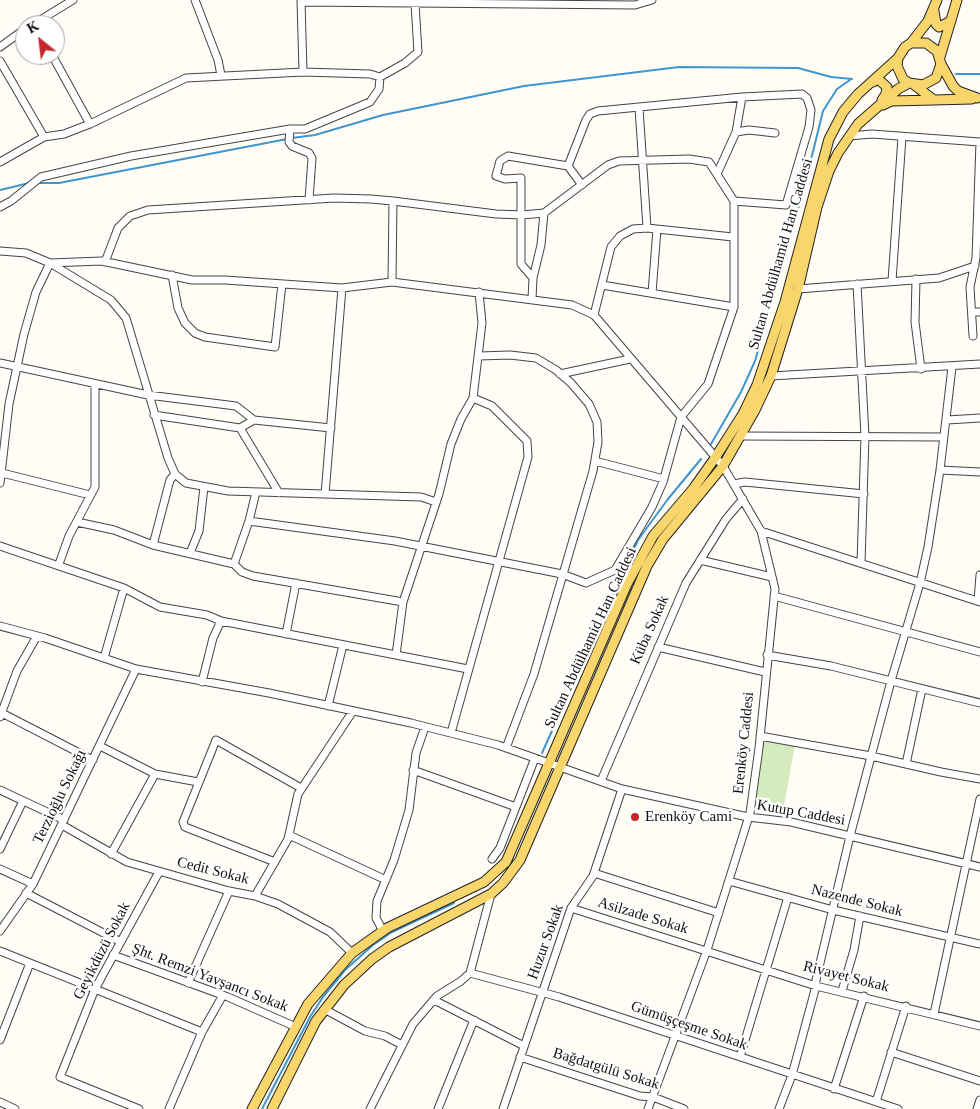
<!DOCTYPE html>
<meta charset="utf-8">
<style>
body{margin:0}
#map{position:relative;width:980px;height:1109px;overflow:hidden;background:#fffdf5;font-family:"Times New Roman",serif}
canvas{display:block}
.north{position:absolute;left:15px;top:15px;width:50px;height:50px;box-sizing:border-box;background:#fff;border:1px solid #a0a0a0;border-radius:50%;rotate:331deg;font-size:14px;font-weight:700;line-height:20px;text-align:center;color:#111}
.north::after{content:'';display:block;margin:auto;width:18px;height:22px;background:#c4262e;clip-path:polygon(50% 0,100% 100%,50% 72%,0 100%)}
</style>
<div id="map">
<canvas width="980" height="1109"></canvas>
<div class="north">K</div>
</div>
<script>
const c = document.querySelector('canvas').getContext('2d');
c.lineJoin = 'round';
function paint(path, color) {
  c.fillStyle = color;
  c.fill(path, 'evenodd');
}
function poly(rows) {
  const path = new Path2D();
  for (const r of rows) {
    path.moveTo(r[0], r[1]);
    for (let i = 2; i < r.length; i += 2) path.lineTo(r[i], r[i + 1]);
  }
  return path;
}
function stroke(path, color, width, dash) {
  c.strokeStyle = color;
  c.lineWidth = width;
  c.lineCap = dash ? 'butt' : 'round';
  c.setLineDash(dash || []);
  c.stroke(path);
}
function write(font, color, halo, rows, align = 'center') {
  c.font = font + ' "Times New Roman",serif';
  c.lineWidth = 5;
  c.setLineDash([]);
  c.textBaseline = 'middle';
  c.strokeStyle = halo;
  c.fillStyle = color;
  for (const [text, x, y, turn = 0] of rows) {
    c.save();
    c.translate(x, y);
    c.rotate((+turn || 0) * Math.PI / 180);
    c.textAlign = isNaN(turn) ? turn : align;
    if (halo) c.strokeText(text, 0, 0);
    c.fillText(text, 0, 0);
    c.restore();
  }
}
paint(poly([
 [763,741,795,745,782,816,755,811]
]), '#d5ebbd');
stroke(poly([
 [956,74,980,74],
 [292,138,315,135,383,115,524,86,679,67,798,68,831,77,852,79],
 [36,183,59,183,287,139],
 [0,190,29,183],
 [711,444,741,392,755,361,803,192,823,111,837,89,850,80],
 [542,753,638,540,668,499,701,459],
 [262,1109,310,1017,323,997,345,970,373,945,392,932,454,903]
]), '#3f96cf', 2);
const minor = poly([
 [195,0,218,60,221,75],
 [301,2,635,5,652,0],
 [32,25,73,0],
 [0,47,25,29],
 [52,55,90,124],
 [0,61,44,137,0,162],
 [380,77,405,63,418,52,415,3],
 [639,108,647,228],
 [290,129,289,142,292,146,309,153,312,158,309,200],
 [736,132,749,130,775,133],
 [849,136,872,134,980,142],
 [44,137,64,134,90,124,186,78,303,72],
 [568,166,586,120,590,114,598,111,742,97,802,94,807,98,811,110,809,127,786,205,734,201],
 [717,174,736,132,742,97],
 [0,207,11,201,41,177,131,156,290,129,305,129,370,102,379,89,380,77,370,74,303,72,301,0],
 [0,251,26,253,50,263,111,300,126,318,168,458,175,474,186,483,228,491,421,497,436,502],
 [105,262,118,228,130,216,148,210,334,198,371,199,393,201,392,282],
 [172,275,178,308,185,323,195,333,205,337,275,347,282,284],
 [533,278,521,264,521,178,505,179,496,176,500,161,508,156,568,166,582,185],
 [916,279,915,322,921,369],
 [892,281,902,137],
 [857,284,865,436,861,563],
 [602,285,734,307],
 [798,289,939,278,975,266],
 [652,293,657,229],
 [532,299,533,278,541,245,544,213],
 [972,312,980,312],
 [594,315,611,247,620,236,633,229,647,228,733,237],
 [973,336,970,287,976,258,980,142],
 [479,356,510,355,536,358,556,370,571,383,589,404,597,422,598,442,593,471,534,674,506,748],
 [0,363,148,395,236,406,254,420],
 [560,374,630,359],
 [771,376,980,364],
 [154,415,240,428,254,420,331,428],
 [947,420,980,418],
 [240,428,279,493],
 [741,436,943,437],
 [595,461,664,479],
 [940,470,980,472],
 [2,473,90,495],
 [0,483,9,404,24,334,36,292,50,263,102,261,192,280,225,280,342,288,392,282,572,305,594,315,723,466,761,531,775,589,759,748,750,813,707,950,648,1109],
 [734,484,745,482,864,494],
 [325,494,342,288],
 [249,521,395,541,562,574,586,583,615,570,652,507,663,482,681,417,708,384,734,307,734,201,709,162,689,159,619,161,608,165,544,213,522,215,496,214,393,201],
 [77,522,114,530,153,545,234,564,242,572,253,576,403,602],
 [761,531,980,602],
 [153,545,170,480,175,474],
 [0,546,124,588,160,607,207,615,221,621,468,669],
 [190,553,199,531,204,487],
 [700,560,772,577],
 [59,564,69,536,95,487,95,384],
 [234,564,249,521,256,492],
 [774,596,980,652],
 [978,601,980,575],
 [0,626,45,638,136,669,269,693,411,723,498,745,622,789,748,817,791,822,980,867],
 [286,634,296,583],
 [658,647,765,672],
 [396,655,403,602,439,494,451,444,461,419,473,398,482,323,479,292],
 [767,655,831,666,980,703],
 [104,658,124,588],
 [202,682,213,638,221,621],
 [328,706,343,645],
 [0,712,93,760],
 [0,717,17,671,37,636],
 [451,733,528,457,527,441,492,406,473,398],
 [760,736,871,756,941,772,980,779],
 [100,746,155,774,198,782],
 [906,764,922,689],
 [413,770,516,807,500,848,492,859],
 [601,781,686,583,726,519,743,499],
 [0,790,64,820],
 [516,807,535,758],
 [62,825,127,862,229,891,255,896,278,904,330,932,352,953],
 [289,835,386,880],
 [0,849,23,801],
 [111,854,155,774],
 [275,862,185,827,183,822,216,740,301,788],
 [0,869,33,884],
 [594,873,719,913],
 [729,881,833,910,980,944],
 [26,893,121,942],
 [255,896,288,839,298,794,353,711],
 [571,908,816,986,980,1026],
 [0,931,33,884,136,669],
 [383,931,376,918,377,901,394,860,409,810,416,753,425,727],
 [0,951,202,1032],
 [113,955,228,997,296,1027],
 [470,973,559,997,898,1109],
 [188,983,229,891],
 [842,991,854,950,860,916],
 [434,1000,524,1046],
 [324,1009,365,1031,385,1036,402,1045],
 [934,1014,980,799],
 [0,1040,30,963],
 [891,1052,980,1081],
 [520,1057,640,1096,653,1097,684,1109],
 [740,1057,788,897],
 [834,1089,864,996],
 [0,1102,15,1109],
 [876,1102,906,1006],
 [139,1109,60,1077,95,989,159,872],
 [169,1109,202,1032,223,995],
 [370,1109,413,1024,437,996,461,981,470,973,491,894],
 [438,1109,474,1020],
 [503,1109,571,908,593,876,622,789],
 [779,1109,792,1075,816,986,816,980,850,836,891,681,920,583,928,547,940,470,952,367],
 [977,1109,980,1100]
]);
const major = poly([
 [934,11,936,24,939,27,951,21],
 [911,43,928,21,937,0],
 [940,57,957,0],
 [941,64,936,78,923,85,909,83,903,79,897,66,898,58,905,47,911,43,926,43,937,51,941,64,953,86,958,91,977,98],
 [873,82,878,79,887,87,886,94,882,100],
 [913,84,934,100,972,99],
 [883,105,891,101,934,100],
 [252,1109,308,1004,352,953,387,928,484,882,506,862,627,584,653,536,693,489,715,458,743,414,757,385,785,302,829,139,843,112,858,94,898,58],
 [272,1109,316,1021,344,985,372,959,389,947,491,894,503,883,520,860,647,566,663,539,723,466,755,410,771,376,798,289,817,207,829,171,838,153,858,124,898,89,909,83]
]);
stroke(minor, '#444', 9);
stroke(major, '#222', 11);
stroke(minor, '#fff', 7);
stroke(major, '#f9d66b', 9);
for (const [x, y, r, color] of [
 [635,817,5,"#c4262e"]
]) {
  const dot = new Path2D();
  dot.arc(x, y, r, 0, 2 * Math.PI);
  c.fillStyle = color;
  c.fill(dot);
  stroke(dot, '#fff', 2);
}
write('15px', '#111', '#fff', [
 ["Sultan Abdülhamid Han Caddesi",781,254,-74],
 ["Küba Sokak",650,630,-66],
 ["Sultan Abdülhamid Han Caddesi",591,638,-65],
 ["Erenköy Caddesi",744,743,-84],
 ["Terzioğlu Sokağı",60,797,-64],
 ["Kutup Caddesi",801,813,10],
 ["Cedit Sokak",213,871,14],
 ["Nazende Sokak",857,901,14],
 ["Asilzade Sokak",643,916,17],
 ["Huzur Sokak",546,942,-70],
 ["Geyikdüzü Sokak",102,951,-63],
 ["Rivayet Sokak",846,977,14],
 ["Şht. Remzi Yavşancı Sokak",210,978,21],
 ["Gümüşçeşme Sokak",689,1026,19],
 ["Bağdatgülü Sokak",606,1069,17]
]);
write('15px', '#111', '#fff', [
 ["Erenköy Cami",645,817]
], 'left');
</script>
